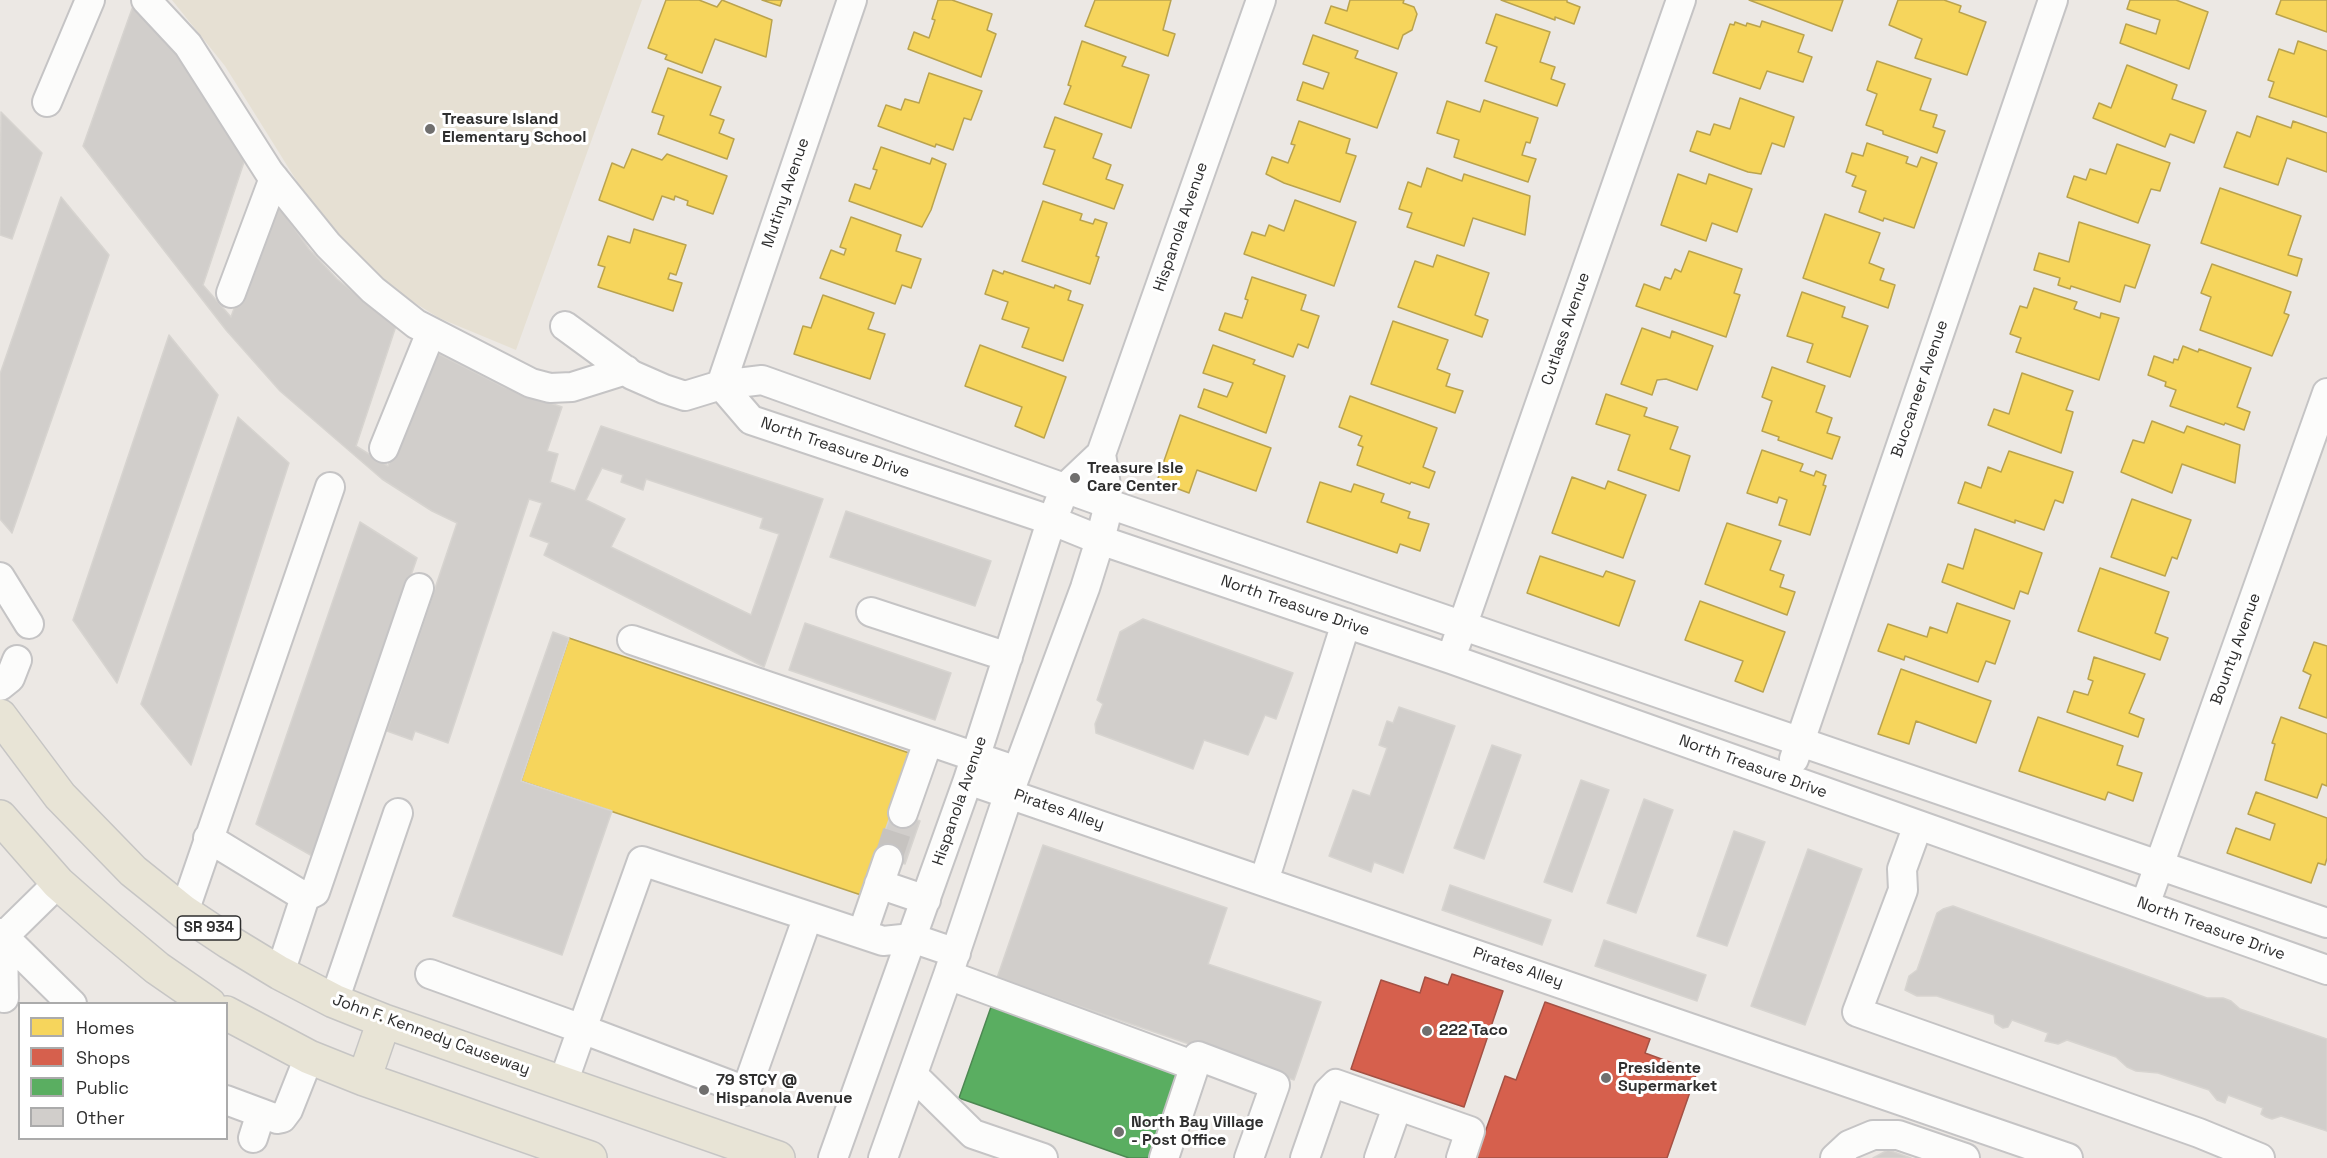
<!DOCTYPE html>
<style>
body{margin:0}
#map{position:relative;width:2327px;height:1158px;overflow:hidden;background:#ece8e4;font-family:"Space Grotesk",sans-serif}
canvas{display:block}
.legend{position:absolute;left:18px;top:1002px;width:210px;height:138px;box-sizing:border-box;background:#fff;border:2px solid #ababab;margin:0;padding:8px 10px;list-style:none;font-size:18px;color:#2e2e2e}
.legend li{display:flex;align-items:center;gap:12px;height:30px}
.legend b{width:30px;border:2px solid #ababab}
</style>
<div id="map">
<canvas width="2327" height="1158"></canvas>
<ul class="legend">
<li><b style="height:16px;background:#f6d55c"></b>Homes</li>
<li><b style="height:16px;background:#d6604d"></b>Shops</li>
<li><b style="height:16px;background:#5aae61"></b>Public</li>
<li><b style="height:16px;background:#d1cecb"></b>Other</li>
</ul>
</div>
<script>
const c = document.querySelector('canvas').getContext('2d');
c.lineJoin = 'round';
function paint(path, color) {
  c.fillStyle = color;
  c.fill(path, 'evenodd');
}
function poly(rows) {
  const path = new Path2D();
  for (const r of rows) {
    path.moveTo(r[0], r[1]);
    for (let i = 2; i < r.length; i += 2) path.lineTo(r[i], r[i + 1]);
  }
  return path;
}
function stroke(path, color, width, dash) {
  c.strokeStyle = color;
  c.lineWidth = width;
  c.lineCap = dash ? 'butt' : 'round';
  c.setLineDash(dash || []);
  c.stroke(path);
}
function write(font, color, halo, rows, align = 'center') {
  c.font = font + ' "Space Grotesk",sans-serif';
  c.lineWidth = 6;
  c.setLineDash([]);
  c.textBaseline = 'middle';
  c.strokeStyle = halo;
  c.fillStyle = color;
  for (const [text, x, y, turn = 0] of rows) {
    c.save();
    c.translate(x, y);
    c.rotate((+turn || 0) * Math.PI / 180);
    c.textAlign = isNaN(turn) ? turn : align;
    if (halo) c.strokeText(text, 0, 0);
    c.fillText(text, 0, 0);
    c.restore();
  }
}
paint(poly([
 [172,0,642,0,516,350,439,318,375,278,303,191,225,66]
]), '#e6e0d3');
const homes = poly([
 [666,0,699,0,717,7,722,0,772,20,766,57,715,39,702,73,665,59,667,55,648,48,666,0],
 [762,0,782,0,780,6,762,0],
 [938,0,952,0,992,14,987,30,996,34,981,77,908,49,914,32,929,38,935,20,932,19,938,0],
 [1095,0,1171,0,1163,30,1175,34,1168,56,1085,26,1095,0],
 [1350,0,1404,0,1403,3,1414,7,1417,14,1412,30,1403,35,1398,49,1325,23,1331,6,1347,11,1350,0],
 [1501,0,1567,0,1567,2,1580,7,1574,24,1555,17,1555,20,1501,0],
 [1749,0,1843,0,1832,31,1749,0],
 [1898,0,1944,0,1961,6,1959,12,1986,22,1967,75,1915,58,1922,39,1889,25,1898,0],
 [2130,0,2176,0,2208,12,2189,69,2120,43,2126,24,2156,34,2160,20,2127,9,2130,0],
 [2281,0,2327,0,2327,32,2276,14,2281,0],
 [1496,14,1550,32,1540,62,1555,67,1551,79,1565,84,1557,106,1485,81,1497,47,1486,43,1496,14],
 [1762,21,1804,35,1798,52,1812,57,1803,82,1767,71,1760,89,1713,73,1730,24,1734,25,1735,22,1746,26,1747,23,1760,27,1762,21],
 [1313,35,1358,51,1355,58,1397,73,1377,128,1297,100,1303,82,1323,89,1329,73,1303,64,1313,35],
 [1082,41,1126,57,1122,66,1149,75,1131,128,1064,104,1071,86,1068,85,1082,41],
 [2298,41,2327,51,2327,117,2269,97,2274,82,2268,80,2279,49,2294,54,2298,41],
 [1877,61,1931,79,1920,110,1937,115,1933,127,1945,131,1937,153,1883,134,1883,131,1866,125,1877,94,1867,90,1877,61],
 [2127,65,2177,85,2172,99,2206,111,2194,143,2170,134,2165,147,2093,118,2099,103,2111,108,2127,65],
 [668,68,721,87,710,115,724,120,719,133,734,139,727,159,658,134,664,116,652,112,668,68],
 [929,73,982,91,971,120,964,118,953,150,936,144,935,147,878,126,886,105,901,110,905,99,919,103,929,73],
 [1740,98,1794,117,1784,147,1772,143,1761,174,1748,172,1690,151,1697,131,1710,135,1714,124,1730,129,1740,98],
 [1484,100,1538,118,1530,143,1526,142,1522,155,1536,159,1528,182,1454,157,1459,140,1437,133,1447,101,1480,112,1484,100],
 [2257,116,2291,128,2293,121,2327,133,2327,172,2287,158,2278,185,2224,167,2237,132,2250,137,2257,116],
 [1055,117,1102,134,1093,158,1111,165,1106,179,1123,185,1114,209,1043,184,1055,150,1044,147,1055,117],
 [1299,121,1350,139,1346,153,1356,156,1340,202,1284,183,1266,174,1272,157,1288,163,1295,145,1291,144,1299,121],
 [1867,143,1908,157,1906,163,1917,167,1921,157,1937,163,1914,228,1884,218,1883,221,1859,212,1866,191,1852,186,1856,176,1846,172,1852,153,1863,156,1867,143],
 [2117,144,2170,163,2160,191,2151,189,2138,223,2067,197,2074,176,2086,180,2090,169,2106,174,2117,144],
 [881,147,930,164,932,158,946,164,931,210,922,227,849,201,855,184,870,189,877,170,873,169,881,147],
 [632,149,662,160,667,154,727,176,713,214,687,205,688,201,675,196,674,200,662,196,653,220,599,200,612,163,624,168,632,149],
 [1427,168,1462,181,1464,174,1530,196,1525,235,1473,218,1464,246,1407,227,1412,213,1399,209,1408,182,1421,187,1427,168],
 [1678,174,1706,184,1709,174,1752,189,1737,232,1712,223,1706,241,1661,225,1678,174],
 [2220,188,2301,216,2288,255,2302,259,2297,276,2201,243,2220,188],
 [1295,200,1356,222,1334,286,1244,254,1252,232,1265,236,1269,225,1284,231,1295,200],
 [1043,201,1082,214,1080,220,1093,224,1095,219,1107,223,1096,256,1099,257,1090,284,1022,261,1043,201],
 [1825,214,1880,233,1869,263,1884,269,1880,280,1895,285,1888,308,1803,278,1825,214],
 [851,217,901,235,896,251,921,259,911,288,902,285,895,304,820,278,831,250,844,255,846,249,840,247,851,217],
 [2079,222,2150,245,2135,288,2125,285,2120,302,2071,286,2070,289,2058,285,2060,278,2034,270,2039,253,2069,262,2079,222],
 [634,229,686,245,676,275,670,273,668,279,682,283,673,311,598,287,605,267,598,265,608,236,630,243,634,229],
 [1689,251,1742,269,1734,293,1740,295,1726,337,1636,306,1644,284,1660,290,1665,277,1671,279,1675,269,1681,272,1689,251],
 [1437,255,1489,273,1475,315,1488,320,1482,337,1398,307,1415,261,1433,267,1437,255],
 [2212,264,2291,292,2284,313,2289,315,2272,356,2200,330,2211,297,2201,293,2212,264],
 [993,270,1003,274,1004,271,1054,288,1055,285,1071,291,1068,300,1083,305,1063,361,1022,347,1029,328,1002,319,1008,302,985,294,993,270],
 [1252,277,1306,295,1301,310,1319,316,1308,348,1298,344,1293,357,1219,330,1225,313,1242,318,1248,300,1245,299,1252,277],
 [2034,288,2077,302,2074,309,2100,318,2101,313,2119,318,2099,380,2016,352,2021,338,2010,334,2020,306,2027,308,2034,288],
 [1802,292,1845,307,1842,317,1868,326,1850,377,1807,362,1813,344,1787,336,1802,292],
 [823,295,874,313,868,329,885,334,870,379,794,354,803,326,811,328,823,295],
 [1393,321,1448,340,1437,369,1450,374,1446,386,1463,391,1455,413,1371,384,1393,321],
 [1642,328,1670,338,1672,331,1713,346,1697,390,1666,379,1657,380,1652,395,1621,384,1642,328],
 [980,345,1066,377,1044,438,1015,426,1022,407,965,386,980,345],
 [1213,345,1255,360,1253,364,1285,376,1266,433,1198,407,1204,389,1227,397,1233,383,1203,373,1213,345],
 [2183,346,2198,352,2199,349,2251,368,2237,407,2250,412,2244,430,2225,423,2224,425,2170,406,2176,390,2165,386,2166,382,2148,375,2154,356,2173,363,2174,359,2178,360,2183,346],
 [1772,367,1825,386,1816,412,1832,418,1827,433,1840,437,1832,459,1778,440,1779,437,1762,431,1772,401,1762,397,1772,367],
 [2022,373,2073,391,2066,410,2073,412,2061,453,1988,425,1994,409,2009,414,2022,373],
 [1606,394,1647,408,1644,416,1678,427,1670,449,1690,456,1679,491,1618,470,1630,435,1596,424,1606,394],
 [1350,396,1437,428,1423,467,1435,472,1429,488,1411,482,1410,484,1357,465,1363,447,1358,445,1362,436,1339,427,1350,396],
 [1180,415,1271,448,1256,491,1197,470,1189,493,1157,481,1180,415],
 [2152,421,2184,433,2187,426,2240,445,2235,483,2182,464,2172,493,2121,472,2133,440,2144,443,2152,421],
 [1762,450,1803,464,1800,471,1814,476,1816,471,1826,475,1823,485,1826,486,1810,535,1779,525,1787,500,1779,497,1777,503,1747,493,1762,450],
 [2009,451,2073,472,2063,503,2055,500,2044,530,2015,520,2015,523,1958,503,1965,482,1981,488,1988,467,2001,472,2009,451],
 [1572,477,1605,489,1608,481,1646,495,1623,558,1552,533,1572,477],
 [1320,482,1351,492,1354,484,1384,494,1381,502,1410,512,1408,518,1429,524,1420,551,1400,544,1397,553,1307,522,1320,482],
 [2132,499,2191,520,2177,559,2172,557,2165,576,2111,557,2132,499],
 [1727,523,1781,541,1770,570,1784,575,1780,587,1795,592,1787,615,1705,584,1727,523],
 [1975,529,2042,553,2028,594,2020,591,2014,609,1942,582,1948,564,1963,569,1975,529],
 [1540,556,1603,577,1606,571,1635,581,1619,626,1527,593,1540,556],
 [2100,568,2169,592,2155,633,2168,638,2160,660,2078,631,2100,568],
 [1700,601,1785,632,1763,692,1735,681,1743,661,1685,640,1700,601],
 [1957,603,2010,621,1995,664,1986,661,1978,682,1905,656,1904,660,1878,651,1888,624,1927,637,1930,627,1947,633,1957,603],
 [569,638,912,754,864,896,521,781,569,638],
 [2314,642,2327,646,2327,718,2299,708,2311,675,2303,671,2314,642],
 [2094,657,2145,674,2129,713,2144,719,2138,737,2067,712,2074,691,2088,695,2093,681,2088,679,2094,657],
 [1901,669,1991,701,1976,743,1916,721,1909,744,1878,734,1901,669],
 [2038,717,2123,746,2117,765,2142,773,2133,801,2108,792,2105,800,2019,771,2038,717],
 [2281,717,2327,734,2327,786,2322,784,2317,798,2265,780,2275,744,2272,743,2281,717],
 [2256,792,2327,818,2327,858,2325,865,2318,863,2311,883,2227,853,2236,828,2270,840,2275,824,2248,814,2256,792]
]);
paint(homes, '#f6d55c');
stroke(homes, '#baa34e', 1.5);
const shops = poly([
 [1452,974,1503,991,1464,1107,1351,1069,1381,980,1420,993,1425,977,1448,985,1452,974],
 [1545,1002,1650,1039,1645,1053,1697,1072,1667,1158,1476,1158,1505,1076,1516,1080,1545,1002]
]);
paint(shops, '#d6604d');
stroke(shops, '#a45144', 1.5);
const public = poly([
 [991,1007,1181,1074,1151,1158,1129,1158,959,1098,991,1007]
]);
paint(public, '#5aae61');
stroke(public, '#4d8852', 1.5);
const building = poly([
 [133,6,139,6,195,74,246,156,203,285,231,317,273,198,309,249,337,279,396,326,356,446,388,466,429,349,504,387,562,407,547,451,558,454,550,482,575,491,601,426,823,499,764,667,544,555,549,543,530,536,542,503,529,499,448,743,415,731,412,740,387,731,457,523,432,511,382,479,280,391,226,330,83,146,133,6],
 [602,468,623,475,621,482,643,490,646,479,763,518,760,528,779,534,751,615,611,547,625,519,586,500,602,468],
 [1,112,42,153,12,239,0,235,1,112],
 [61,197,109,255,12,533,0,519,0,374,61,197],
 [169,335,218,395,117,683,73,620,169,335],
 [238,417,289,463,191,765,141,704,238,417],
 [846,511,991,561,975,606,830,557,846,511],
 [360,522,417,558,314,857,256,824,360,522],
 [1143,619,1293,673,1276,719,1265,715,1248,755,1204,740,1193,769,1096,733,1095,724,1103,704,1097,700,1120,632,1143,619],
 [805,623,951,673,935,720,789,670,805,623],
 [553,632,569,638,521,781,612,811,562,955,453,916,553,632],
 [1399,707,1455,726,1403,873,1374,862,1371,872,1329,856,1353,790,1370,796,1387,748,1379,745,1387,721,1393,723,1399,707],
 [1492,745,1521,755,1484,859,1454,848,1492,745],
 [1581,780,1609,790,1572,892,1544,882,1581,780],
 [1644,799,1673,810,1636,913,1607,903,1644,799],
 [892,811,920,821,905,864,877,854,892,811],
 [1734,831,1765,842,1727,946,1697,936,1734,831],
 [1043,845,1227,908,1208,964,1321,1002,1294,1080,997,978,1043,845],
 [1808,849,1862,869,1805,1025,1751,1006,1808,849],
 [1450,885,1551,920,1542,945,1442,910,1450,885],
 [1953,906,2207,998,2223,998,2231,1001,2240,1009,2327,1039,2327,1131,2281,1116,2272,1119,2266,1117,2261,1114,2263,1108,2228,1095,2225,1103,2217,1100,2209,1090,2158,1073,2136,1071,2127,1067,2116,1057,2067,1040,2058,1044,2045,1041,2048,1033,2012,1020,2008,1027,2003,1028,1995,1023,1994,1015,1937,996,1917,996,1905,990,1909,976,1917,970,1937,913,1943,909,1953,906],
 [1604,940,1706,975,1697,1001,1595,966,1604,940],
 [1888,1150,1911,1158,1873,1158,1888,1150]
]);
paint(building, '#d1cecb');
stroke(building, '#d7d4d0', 1.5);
stroke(poly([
 [888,859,903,813]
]), '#c6c3c0', 28, [28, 14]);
const minor = poly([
 [146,0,188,45,269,172,328,245,373,290,416,324,531,383,550,388,572,387,626,370],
 [47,102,90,0],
 [231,293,274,178],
 [565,326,632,375,664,389,685,396,721,385,762,380,1109,504,2327,923],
 [721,385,751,420,1053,521,1100,540,1451,659,2327,970],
 [721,385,852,0],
 [384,448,431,332],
 [0,577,29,624],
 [871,612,1008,657],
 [632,640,1017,771],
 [1456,644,1681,0],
 [0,686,10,678,17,660],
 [1794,759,2053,0],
 [968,780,2068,1158],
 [903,813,928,742],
 [1918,825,1902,869,1903,890,1857,1012,2199,1133,2260,1158],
 [208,838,305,897],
 [1264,881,1346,623],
 [879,884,926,900],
 [2145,905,2327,393],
 [184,912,330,487],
 [808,916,642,861,582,1029,746,1091,808,916,883,941,912,938,956,953],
 [0,933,72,1004],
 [862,934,888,859],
 [280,973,305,897,315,892,419,588],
 [430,974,582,1029,563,1083],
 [948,975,1195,1066],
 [4,998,3,937,58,883],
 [334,1001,398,813],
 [913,1075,973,1134,1043,1158],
 [226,1100,277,1119,282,1118,288,1110,309,1057],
 [253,1138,261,1113],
 [833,1158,968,780,1048,531,1065,488,1101,454,1261,0],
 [883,1158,948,975,1009,793,1085,588,1100,540,1109,504,1101,454],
 [1164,1158,1198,1056,1275,1085,1249,1158],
 [1305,1158,1328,1092,1336,1084,1470,1131,1461,1158],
 [1379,1158,1397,1107],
 [1835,1158,1849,1145,1873,1135,1898,1135,1965,1158]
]);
const major = poly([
 [0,716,60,796,133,871,184,912,229,942,280,973,334,1001,384,1021,778,1158],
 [0,817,58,883,108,927,157,968,209,1004],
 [226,1013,309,1057,364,1079,590,1158],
 [364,1079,384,1021]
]);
stroke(minor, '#c5c4c5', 32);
stroke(major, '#c6c5c4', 36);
stroke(minor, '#fcfcfb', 28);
stroke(major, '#e8e4d6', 33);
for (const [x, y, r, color] of [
 [430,129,6,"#706f6e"],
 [1075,478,6,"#706f6e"],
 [1427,1031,6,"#706f6e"],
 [1606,1078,6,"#706f6e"],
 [704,1090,6,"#706f6e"],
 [1119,1132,6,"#706f6e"]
]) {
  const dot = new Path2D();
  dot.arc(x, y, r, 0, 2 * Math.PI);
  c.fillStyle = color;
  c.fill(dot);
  stroke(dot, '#fff', 2);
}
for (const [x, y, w] of [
 [209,928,63]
]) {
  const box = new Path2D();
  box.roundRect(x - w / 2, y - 12, w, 24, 4.5);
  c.fillStyle = '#fff';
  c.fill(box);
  stroke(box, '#2e2e2e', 1.5);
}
write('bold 15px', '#2e2e2e', null, [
 ["SR 934",209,928]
]);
write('bold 16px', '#2e2e2e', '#fff', [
 ["Treasure Island",442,120],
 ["Elementary School",442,138],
 ["Treasure Isle",1087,469],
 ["Care Center",1087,487],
 ["222 Taco",1439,1031],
 ["Presidente",1618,1069],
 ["Supermarket",1618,1087],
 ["79 STCY @",716,1081],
 ["Hispanola Avenue",716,1099],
 ["North Bay Village",1131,1123],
 ["- Post Office",1131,1141]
], 'left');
write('16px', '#2e2e2e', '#fff', [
 ["Mutiny Avenue",786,193,-71],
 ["Hispanola Avenue",1181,227,-71],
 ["Cutlass Avenue",1566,329,-71],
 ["Buccaneer Avenue",1920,389,-71],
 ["North Treasure Drive",835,448,19],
 ["North Treasure Drive",1295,606,19],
 ["Bounty Avenue",2236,649,-70],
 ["North Treasure Drive",1753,767,20],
 ["Hispanola Avenue",960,801,-71],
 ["Pirates Alley",1059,810,19],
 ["North Treasure Drive",2211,929,20],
 ["Pirates Alley",1518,968,19],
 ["John F. Kennedy Causeway",431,1035,20]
]);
</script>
